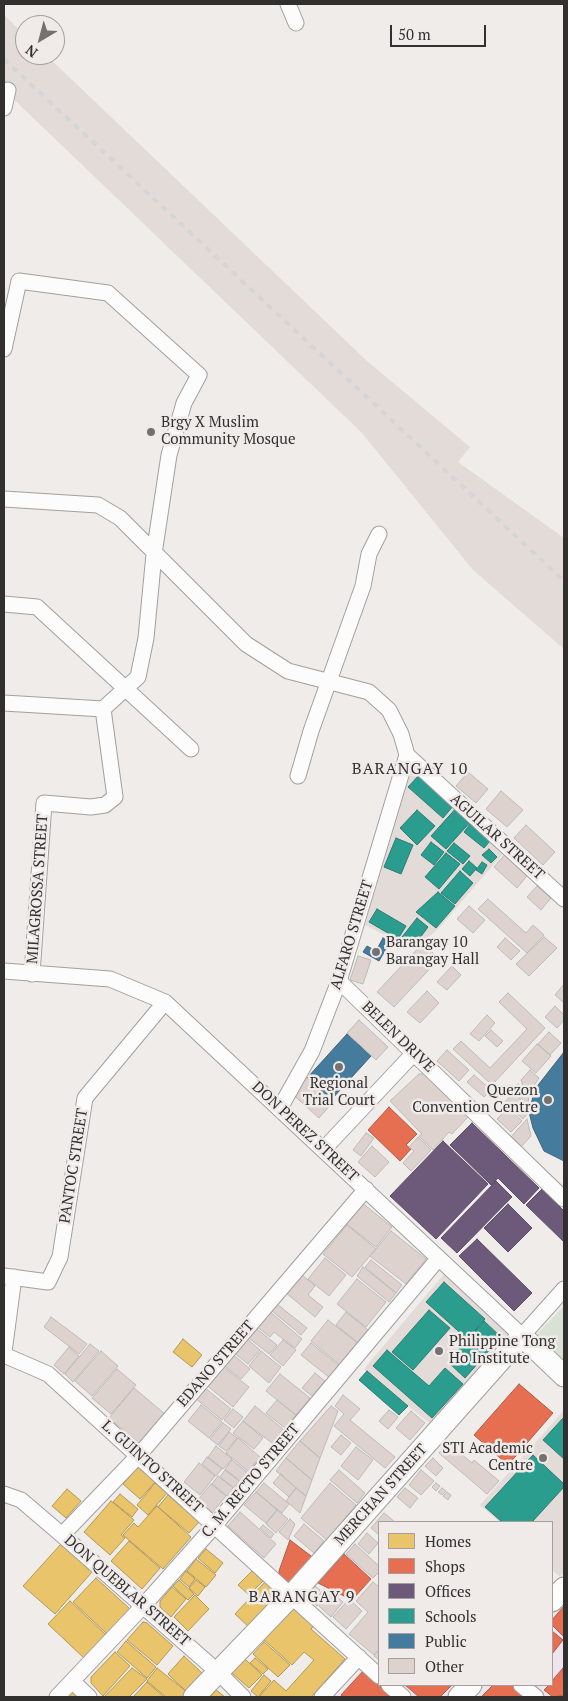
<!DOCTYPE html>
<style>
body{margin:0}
#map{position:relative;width:568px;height:1701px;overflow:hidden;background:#efecea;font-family:"PT Serif",serif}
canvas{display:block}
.frame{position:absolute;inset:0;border:5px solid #32302f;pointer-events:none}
.legend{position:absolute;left:378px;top:1521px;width:175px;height:165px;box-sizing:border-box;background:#f0ebe9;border:1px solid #a4a09f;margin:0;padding:6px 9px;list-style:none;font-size:15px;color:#32302f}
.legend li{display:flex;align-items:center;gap:10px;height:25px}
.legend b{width:25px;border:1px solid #a4a09f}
.north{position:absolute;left:15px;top:15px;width:50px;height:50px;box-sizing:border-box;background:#f0ebe9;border:1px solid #a4a09f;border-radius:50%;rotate:217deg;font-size:14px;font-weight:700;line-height:20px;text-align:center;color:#32302f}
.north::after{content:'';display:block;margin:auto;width:18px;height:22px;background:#747270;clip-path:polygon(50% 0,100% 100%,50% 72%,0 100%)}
.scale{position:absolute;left:390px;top:25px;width:96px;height:22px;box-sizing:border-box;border:2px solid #32302f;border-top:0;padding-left:6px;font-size:15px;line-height:18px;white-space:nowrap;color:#32302f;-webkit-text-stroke:4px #f0ebe9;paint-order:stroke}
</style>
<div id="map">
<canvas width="568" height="1701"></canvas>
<div class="frame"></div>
<ul class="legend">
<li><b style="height:14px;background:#e9c46a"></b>Homes</li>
<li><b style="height:14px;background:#e76f51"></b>Shops</li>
<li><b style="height:14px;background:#6d597a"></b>Offices</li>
<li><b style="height:14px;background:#2a9d8f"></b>Schools</li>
<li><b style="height:14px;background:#457b9d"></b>Public</li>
<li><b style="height:14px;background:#ddd2ce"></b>Other</li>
</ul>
<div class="north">N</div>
<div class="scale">50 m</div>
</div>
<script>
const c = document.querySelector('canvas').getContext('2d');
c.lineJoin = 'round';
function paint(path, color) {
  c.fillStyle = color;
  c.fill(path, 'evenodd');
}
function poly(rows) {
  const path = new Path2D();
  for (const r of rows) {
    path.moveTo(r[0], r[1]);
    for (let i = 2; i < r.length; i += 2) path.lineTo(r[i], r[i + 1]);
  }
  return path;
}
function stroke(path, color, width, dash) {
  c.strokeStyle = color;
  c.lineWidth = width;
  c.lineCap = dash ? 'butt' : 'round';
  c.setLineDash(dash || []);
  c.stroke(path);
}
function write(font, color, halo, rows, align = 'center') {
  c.font = font + ' "PT Serif",serif';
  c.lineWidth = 5;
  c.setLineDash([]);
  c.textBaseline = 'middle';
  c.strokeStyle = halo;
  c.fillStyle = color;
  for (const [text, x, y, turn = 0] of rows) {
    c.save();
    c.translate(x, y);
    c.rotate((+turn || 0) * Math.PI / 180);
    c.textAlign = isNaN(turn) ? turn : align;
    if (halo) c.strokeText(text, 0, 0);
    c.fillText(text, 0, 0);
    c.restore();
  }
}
paint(poly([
 [552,1591,564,1593,564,1697,337,1697,360,1672,386,1696,398,1685,552,1685]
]), '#ede4ed');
paint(poly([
 [4,15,25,35,25,55,46,55,367,361,470,447,458,462,564,538,564,649,473,570,362,433,4,90],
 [412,767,507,849,439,928,414,950,365,925],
 [444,1274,515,1334,435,1428,364,1369],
 [564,1410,564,1572,560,1577,552,1570,552,1522,499,1522,480,1505]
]), '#e3dbd8');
paint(poly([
 [564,1306,564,1368,533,1338]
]), '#d9e1d4');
const homes = poly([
 [183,1339,202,1355,192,1367,173,1352,183,1339],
 [138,1467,155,1482,140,1499,123,1484,138,1467],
 [155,1483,167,1493,148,1515,137,1505,155,1483],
 [67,1489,81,1501,66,1518,52,1506,67,1489],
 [120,1494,138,1509,132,1517,113,1502,120,1494],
 [168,1495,199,1522,189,1533,158,1507,168,1495],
 [111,1501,134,1520,121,1535,125,1538,110,1555,84,1532,111,1501],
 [157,1506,191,1537,163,1569,123,1535,134,1523,138,1527,157,1506],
 [129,1541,160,1568,142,1589,111,1561,129,1541],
 [61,1544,92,1572,55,1614,23,1586,61,1544],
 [206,1549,223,1563,215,1573,198,1558,206,1549],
 [196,1559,216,1575,206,1587,187,1571,196,1559],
 [186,1571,195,1579,189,1587,180,1579,186,1571],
 [252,1571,263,1581,249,1595,238,1585,252,1571],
 [96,1578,130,1609,107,1634,73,1602,96,1578],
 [179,1580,194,1594,188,1600,173,1586,179,1580],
 [196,1580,205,1587,198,1596,189,1588,196,1580],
 [265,1582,280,1596,250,1628,235,1614,265,1582],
 [172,1587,186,1599,171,1617,160,1607,160,1601,172,1587],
 [195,1595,209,1609,188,1631,174,1617,195,1595],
 [70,1601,106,1635,85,1659,48,1624,70,1601],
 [293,1605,315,1624,311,1629,345,1659,311,1697,259,1697,274,1680,286,1691,314,1660,304,1652,292,1665,263,1639,293,1605],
 [143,1622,147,1623,173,1646,157,1665,127,1640,143,1622],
 [126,1641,156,1667,147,1678,117,1652,126,1641],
 [264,1642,290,1665,278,1677,253,1654,264,1642],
 [115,1652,130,1666,103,1696,91,1683,91,1677,115,1652],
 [184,1656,202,1673,203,1676,188,1693,168,1674,184,1656],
 [255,1658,268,1669,263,1674,250,1663,255,1658],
 [245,1659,262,1675,249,1688,232,1673,245,1659],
 [132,1668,147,1679,129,1697,104,1697,132,1668],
 [157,1668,187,1692,183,1697,166,1697,147,1681,157,1668],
 [264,1675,271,1681,258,1697,251,1691,264,1675],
 [147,1682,164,1697,135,1697,134,1696,147,1682],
 [71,1689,81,1697,63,1697,71,1689],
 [216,1690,225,1697,210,1697,216,1690]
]);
paint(homes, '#e9c46a');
stroke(homes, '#b29858', 1);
const shops = poly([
 [389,1107,417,1134,406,1145,411,1149,400,1161,368,1130,389,1107],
 [519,1384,553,1413,508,1465,474,1435,519,1384],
 [290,1540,315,1559,289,1584,279,1575,279,1571,290,1540],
 [344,1554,371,1579,352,1600,318,1583,344,1554],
 [564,1606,564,1637,552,1625,552,1620,564,1606],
 [552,1631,563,1640,552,1654,552,1631],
 [563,1668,564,1695,553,1697,544,1690,549,1685,552,1685,552,1681,563,1668],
 [365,1669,379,1685,391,1693,387,1697,344,1697,341,1695,365,1669],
 [405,1685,452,1685,440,1697,419,1697,405,1685],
 [493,1685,512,1685,526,1697,481,1697,493,1685]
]);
paint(shops, '#e76f51');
stroke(shops, '#b15c47', 1);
const offices = poly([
 [472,1123,539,1188,524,1204,498,1178,491,1185,450,1145,472,1123],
 [443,1141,488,1184,436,1239,390,1196,443,1141],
 [496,1181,512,1197,457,1253,441,1238,496,1181],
 [542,1189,564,1211,564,1242,526,1205,542,1189],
 [508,1204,532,1228,508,1252,484,1228,508,1204],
 [477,1239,532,1293,514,1311,459,1256,477,1239]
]);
paint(offices, '#6d597a');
stroke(offices, '#5b4d64', 1);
const schools = poly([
 [420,774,454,805,443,818,408,787,420,774],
 [458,806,473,819,446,849,431,836,458,806],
 [417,810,435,826,417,845,400,828,417,810],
 [470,824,490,841,484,848,464,832,470,824],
 [396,838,413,845,401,874,384,867,396,838],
 [431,842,444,852,434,865,421,855,431,842],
 [454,843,470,856,463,864,447,851,454,843],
 [489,849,497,857,491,863,482,855,489,849],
 [446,853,460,864,439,889,425,877,446,853],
 [469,861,477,868,470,876,462,869,469,861],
 [482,862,487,865,482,874,476,870,482,862],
 [460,871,473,883,455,904,441,893,460,871],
 [438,892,455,906,436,928,416,912,438,892],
 [377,909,406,926,398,939,369,922,377,909],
 [417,918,428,927,414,946,402,937,417,918],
 [444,1282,485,1319,467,1339,426,1302,444,1282],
 [429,1310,450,1328,413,1370,392,1352,429,1310],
 [484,1321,501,1337,465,1378,448,1362,484,1321],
 [387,1350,429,1386,445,1368,463,1384,432,1418,373,1366,387,1350],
 [367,1371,408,1406,399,1415,359,1380,367,1371],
 [564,1417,564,1459,543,1440,564,1417],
 [533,1455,564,1484,564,1487,532,1522,502,1522,485,1507,533,1455]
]);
paint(schools, '#2a9d8f');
stroke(schools, '#2c7c72', 1);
const public = poly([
 [383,938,390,942,379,961,363,952,367,946,376,951,383,938],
 [347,1034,371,1056,331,1100,307,1078,347,1034],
 [564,1052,564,1161,544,1151,533,1128,529,1112,535,1089,564,1052]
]);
paint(public, '#457b9d');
stroke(public, '#3f647c', 1);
const building = poly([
 [468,772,488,789,476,803,456,786,468,772],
 [501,791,523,810,507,827,486,809,501,791],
 [526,825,555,852,543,865,514,838,526,825],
 [507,852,530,872,517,888,494,867,507,852],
 [537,886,551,898,541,910,527,897,537,886],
 [488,899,526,933,533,925,544,935,527,953,478,909,488,899],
 [469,906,485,920,473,933,457,919,469,906],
 [544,937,557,948,529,976,516,964,544,937],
 [505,938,520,951,511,960,497,947,505,938],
 [423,943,439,959,394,1007,377,992,423,943],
 [358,956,371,960,363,984,350,980,358,956],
 [452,966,461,975,447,990,437,982,452,966],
 [564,984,564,1003,555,995,564,984],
 [427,991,439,1003,420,1023,407,1012,427,991],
 [508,993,545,1028,492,1085,453,1049,461,1041,490,1068,527,1029,499,1002,508,993],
 [555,1006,564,1015,564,1020,557,1028,545,1017,555,1006],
 [487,1015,495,1023,479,1041,470,1034,487,1015],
 [359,1020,388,1047,376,1060,347,1033,359,1020],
 [491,1030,503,1041,497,1047,485,1036,491,1030],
 [549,1032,561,1043,550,1055,538,1044,549,1032],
 [537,1044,551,1056,536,1073,522,1061,537,1044],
 [447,1050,469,1070,459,1081,437,1061,447,1050],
 [530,1070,539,1078,529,1093,524,1089,521,1080,530,1070],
 [419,1074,424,1074,468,1117,452,1134,449,1132,433,1150,419,1136,422,1134,390,1101,419,1074],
 [474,1075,491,1090,484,1097,467,1082,474,1075],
 [305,1076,333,1102,319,1118,290,1092,305,1076],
 [518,1084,524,1088,517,1096,512,1091,518,1084],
 [523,1089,529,1094,528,1104,518,1096,523,1089],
 [513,1093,527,1105,527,1114,523,1119,504,1103,513,1093],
 [508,1108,522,1121,511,1132,497,1119,508,1108],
 [527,1119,531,1136,520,1148,510,1138,527,1119],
 [366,1133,374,1138,361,1156,353,1150,366,1133],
 [418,1137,431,1150,411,1171,403,1163,414,1151,409,1147,418,1137],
 [372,1146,389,1162,375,1177,358,1162,372,1146],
 [361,1202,392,1227,376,1247,344,1222,361,1202],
 [347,1225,376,1249,352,1277,323,1254,347,1225],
 [391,1231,426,1259,406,1284,370,1256,391,1231],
 [325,1258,346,1275,329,1296,308,1279,325,1258],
 [371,1260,402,1285,396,1293,365,1267,371,1260],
 [363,1267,396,1293,389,1302,357,1276,363,1267],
 [301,1274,315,1286,308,1295,323,1307,315,1317,286,1293,301,1274],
 [357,1279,386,1302,366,1327,337,1304,357,1279],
 [277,1304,307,1328,301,1335,272,1311,277,1304],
 [268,1310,302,1339,295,1348,274,1332,270,1337,255,1325,268,1310],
 [346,1312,368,1330,358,1343,336,1325,346,1312],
 [51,1317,87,1344,79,1354,44,1327,51,1317],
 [328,1320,359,1344,341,1366,311,1341,328,1320],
 [257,1329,277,1345,269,1354,249,1338,257,1329],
 [245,1337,260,1350,248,1364,233,1352,245,1337],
 [283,1340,296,1350,283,1366,270,1355,283,1340],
 [311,1343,339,1366,330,1378,301,1355,311,1343],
 [90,1344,99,1351,73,1382,65,1374,90,1344],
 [69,1347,79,1356,64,1374,54,1365,69,1347],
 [101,1351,118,1366,92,1396,75,1381,101,1351],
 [261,1351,281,1367,269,1383,249,1366,261,1351],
 [230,1352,250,1369,241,1379,221,1363,230,1352],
 [220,1364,249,1387,233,1407,204,1383,220,1364],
 [117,1369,136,1385,111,1414,92,1398,117,1369],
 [315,1373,325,1381,312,1396,302,1388,315,1373],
 [280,1374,310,1398,296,1415,266,1391,280,1374],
 [204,1387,231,1409,222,1420,195,1398,204,1387],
 [134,1388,165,1414,140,1444,109,1418,134,1388],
 [343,1395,360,1409,350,1420,395,1457,385,1468,334,1426,344,1414,335,1406,343,1395],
 [277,1400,296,1415,285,1428,266,1413,277,1400],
 [201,1405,222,1422,209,1438,188,1421,201,1405],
 [255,1406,283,1429,272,1443,243,1421,255,1406],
 [331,1406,338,1411,320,1458,300,1441,331,1406],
 [233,1409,243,1417,234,1428,224,1420,233,1409],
 [389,1410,398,1417,388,1429,379,1421,389,1410],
 [411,1411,425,1423,410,1440,396,1428,411,1411],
 [243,1421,263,1438,254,1449,233,1433,243,1421],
 [223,1423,231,1429,218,1445,210,1439,223,1423],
 [229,1432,237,1438,226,1451,219,1446,229,1432],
 [341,1435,351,1443,341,1455,331,1447,341,1435],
 [238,1438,260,1457,248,1471,226,1453,238,1438],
 [300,1441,320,1458,312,1480,286,1458,300,1441],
 [448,1443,472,1463,474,1460,499,1481,487,1494,439,1453,448,1443],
 [216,1446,232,1459,223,1469,208,1457,216,1446],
 [356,1447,373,1460,358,1480,341,1466,356,1447],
 [207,1457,222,1469,216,1476,202,1464,207,1457],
 [286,1458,312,1480,306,1496,276,1471,286,1458],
 [433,1458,443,1468,436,1476,425,1466,433,1458],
 [232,1460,247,1472,240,1481,225,1469,232,1460],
 [199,1463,215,1476,200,1495,184,1482,199,1463],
 [225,1470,239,1481,234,1488,220,1477,225,1470],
 [339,1470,365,1493,357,1503,330,1480,339,1470],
 [421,1470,434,1481,421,1495,409,1485,421,1470],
 [281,1474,296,1488,289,1497,273,1483,281,1474],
 [218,1476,233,1488,227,1496,212,1484,218,1476],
 [264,1483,289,1504,282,1513,256,1492,264,1483],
 [330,1483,356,1505,327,1540,301,1518,330,1483],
 [436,1483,440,1486,436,1491,432,1487,436,1483],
 [211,1484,226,1496,212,1513,197,1501,211,1484],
 [296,1488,306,1496,300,1513,286,1501,296,1488],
 [405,1488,418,1498,410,1508,397,1497,405,1488],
 [442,1488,446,1491,442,1495,438,1492,442,1488],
 [256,1492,277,1510,266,1523,244,1505,256,1492],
 [447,1492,451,1495,448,1500,443,1496,447,1492],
 [277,1510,288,1519,276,1533,266,1524,277,1510],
 [240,1512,276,1544,264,1558,228,1526,240,1512],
 [384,1513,395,1522,379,1522,379,1535,371,1528,384,1513],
 [290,1519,295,1524,288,1540,279,1532,290,1519],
 [304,1524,324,1541,314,1553,294,1536,304,1524],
 [263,1525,274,1534,271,1538,260,1528,263,1525],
 [367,1533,378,1543,369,1554,358,1544,367,1533],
 [355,1544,379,1566,379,1572,373,1578,346,1554,355,1544],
 [373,1582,379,1587,379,1649,374,1655,349,1634,368,1612,356,1601,373,1582],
 [315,1586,320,1590,312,1600,307,1595,315,1586],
 [324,1589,328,1593,317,1606,313,1602,324,1589],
 [331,1592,343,1602,331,1617,319,1606,331,1592],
 [349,1599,362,1611,346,1629,333,1617,349,1599],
 [379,1650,379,1660,374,1656,379,1650]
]);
paint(building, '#ddd2ce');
stroke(building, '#bdbbba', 1);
const street = poly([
 [288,4,296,23],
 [4,108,8,90],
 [4,349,19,281,108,293,199,375,184,403,169,455,154,554,146,638,138,677,103,709,4,703],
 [4,499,98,505,120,518,246,644,288,671,369,692,389,710,401,734,407,755],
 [4,604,37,607,191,749],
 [407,755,564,899],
 [298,776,311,731,363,586,369,554,379,534],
 [4,971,110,979,165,1002,522,1336,564,1289],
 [32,974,44,803,91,807,105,805,115,797,103,709],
 [339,981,564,1199],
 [280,1108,312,1051,339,981,407,755],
 [323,1150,414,1053],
 [4,1276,48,1282,60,1257,85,1098,165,1002],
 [4,1352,14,1277],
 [4,1355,48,1374,379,1676],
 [4,1494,21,1500,62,1535,218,1672,243,1697],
 [62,1535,139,1455,366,1189],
 [72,1681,89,1697],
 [389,1685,403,1697],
 [521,1685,536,1697],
 [57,1697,144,1605,215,1525,438,1259],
 [322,1697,359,1657]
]);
const secondary = poly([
 [552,1601,564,1588],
 [194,1697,292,1595,522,1336,564,1376],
 [459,1697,471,1685]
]);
stroke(street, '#a2a09f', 17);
stroke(secondary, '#a2a09f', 23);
stroke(street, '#fdfcfc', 15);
stroke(secondary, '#fdfcfc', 21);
stroke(poly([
 [4,59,564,581]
]), '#d6d5d5', 4, [6, 6]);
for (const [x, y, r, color] of [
 [151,432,5,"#747270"],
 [376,952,5,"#747270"],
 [339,1067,5,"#747270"],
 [548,1100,5,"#747270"],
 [439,1351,5,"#747270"],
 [543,1458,5,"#747270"]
]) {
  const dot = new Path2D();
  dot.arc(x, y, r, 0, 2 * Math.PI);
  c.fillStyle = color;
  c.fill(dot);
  stroke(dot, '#f0ebe9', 2);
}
write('15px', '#32302f', '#f0ebe9', [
 ["Brgy X Muslim",161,423],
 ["Community Mosque",161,440],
 ["Barangay 10",386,943],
 ["Barangay Hall",386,960],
 ["Regional",339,1084,"center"],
 ["Trial Court",339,1101,"center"],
 ["Quezon",538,1091,"right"],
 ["Convention Centre",538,1108,"right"],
 ["Philippine Tong",449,1342],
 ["Ho Institute",449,1359],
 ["STI Academic",533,1449,"right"],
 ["Centre",533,1466,"right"]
], 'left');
write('15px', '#32302f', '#f0ebe9', [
 ["AGUILAR STREET",497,837,42],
 ["MILAGROSSA STREET",38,889,-86],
 ["ALFARO STREET",352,935,-73],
 ["BELEN DRIVE",398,1037,44],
 ["DON PEREZ STREET",305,1132,43],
 ["PANTOC STREET",74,1166,-81],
 ["EDANO STREET",216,1364,-49],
 ["L. GUINTO STREET",152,1467,42],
 ["C. M. RECTO STREET",251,1481,-50],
 ["MERCHAN STREET",381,1495,-48],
 ["DON QUEBLAR STREET",127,1591,41]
]);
c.letterSpacing = '1px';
write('16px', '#32302f', '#f0ebe9', [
 ["BARANGAY 10",410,769],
 ["BARANGAY 9",302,1597]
]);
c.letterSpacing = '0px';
</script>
